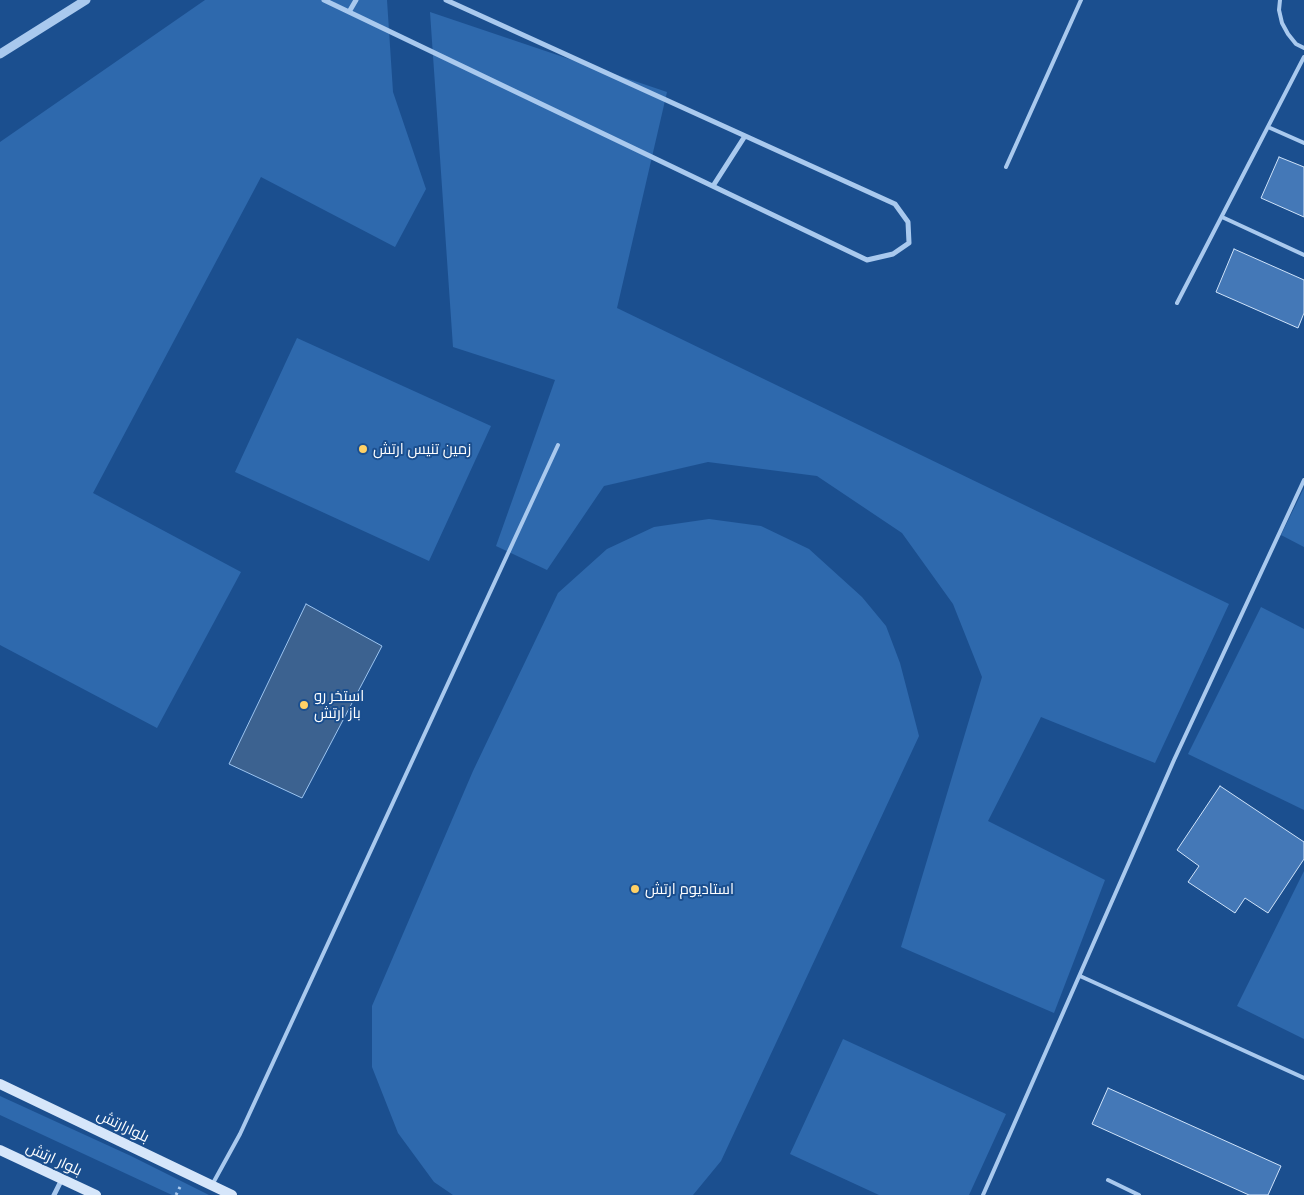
<!DOCTYPE html>
<meta charset="utf-8">
<style>
body{margin:0}
canvas{display:block;background:#1b4f8f}
</style>
<canvas width="1304" height="1195"></canvas>
<script>
const c = document.querySelector('canvas').getContext('2d');
c.lineJoin = 'round';
function paint(path, color) {
  c.fillStyle = color;
  c.fill(path, 'evenodd');
}
function poly(rows) {
  const path = new Path2D();
  for (const r of rows) {
    path.moveTo(r[0], r[1]);
    for (let i = 2; i < r.length; i += 2) path.lineTo(r[i], r[i + 1]);
  }
  return path;
}
function stroke(path, color, width, dash) {
  c.strokeStyle = color;
  c.lineWidth = width;
  c.lineCap = dash ? 'butt' : 'round';
  c.setLineDash(dash || []);
  c.stroke(path);
}
function write(font, color, halo, rows, align = 'center') {
  c.font = font + ' "Golos Text",Cairo,sans-serif';
  c.lineWidth = 4;
  c.setLineDash([]);
  c.textBaseline = 'middle';
  c.strokeStyle = halo;
  c.fillStyle = color;
  for (const [text, x, y, turn = 0] of rows) {
    c.save();
    c.translate(x, y);
    c.rotate((+turn || 0) * Math.PI / 180);
    c.textAlign = isNaN(turn) ? turn : align;
    if (halo) c.strokeText(text, 0, 0);
    c.fillText(text, 0, 0);
    c.restore();
  }
}
paint(poly([
 [205,0,387,0,393,92,426,189,395,247,261,177,93,493,241,572,157,728,0,645,0,142],
 [430,12,667,92,617,308,1229,604,1155,763,1041,717,988,821,1105,880,1054,1013,901,947,982,677,953,604,902,533,817,476,708,462,604,486,547,570,496,546,555,380,453,347],
 [297,338,491,426,429,561,235,472],
 [1304,488,1304,547,1281,535],
 [709,519,761,526,809,549,862,597,886,626,900,663,919,736,721,1161,693,1195,453,1195,434,1182,398,1133,372,1067,372,1006,473,771,558,593,607,549,654,527],
 [1261,607,1304,629,1304,810,1188,754],
 [1304,871,1304,1039,1237,1006],
 [843,1039,1006,1114,969,1195,879,1195,790,1154],
 [0,1096,131,1156,209,1195,172,1195,0,1115]
]), '#2e69ad');
const water = poly([
 [306,604,382,646,302,798,229,764,306,604]
]);
paint(water, '#3c6290');
stroke(water, '#9cc4f0', 1);
const building = poly([
 [1279,157,1304,167,1304,217,1261,198,1279,157],
 [1234,249,1304,280,1304,313,1298,328,1216,292,1234,249],
 [1220,786,1304,842,1304,859,1268,913,1245,898,1235,913,1188,882,1199,866,1177,850,1220,786],
 [1108,1088,1281,1166,1268,1195,1249,1195,1092,1124,1108,1088]
]);
paint(building, '#4478b7');
stroke(building, '#cfe3fa', 1);
stroke(poly([
 [176,1195,180,1187]
]), '#a9c9ee', 3, [2.5, 4]);
stroke(poly([
 [1280,0,1279,10,1282,23,1288,34,1296,44,1304,48],
 [1268,127,1304,143],
 [1006,167,1081,0],
 [1222,217,1304,255],
 [1177,303,1304,57],
 [1080,976,1304,1078],
 [1108,1180,1139,1195],
 [212,1185,240,1134,558,445],
 [983,1195,1174,760,1304,480]
]), '#a9c9ee', 4);
stroke(poly([
 [324,0,867,260,893,254,909,243,908,222,895,204,446,0],
 [349,12,356,0],
 [713,186,745,136],
 [54,1195,62,1179]
]), '#a9c9ee', 5);
stroke(poly([
 [0,54,86,0]
]), '#a9c9ee', 9);
stroke(poly([
 [0,1084,232,1195],
 [0,1150,96,1195]
]), '#d6e6fa', 10);
for (const [x, y, r, color] of [
 [363,449,5,"#ffd166"],
 [304,705,5,"#ffd166"],
 [635,889,5,"#ffd166"]
]) {
  const dot = new Path2D();
  dot.arc(x, y, r, 0, 2 * Math.PI);
  c.fillStyle = color;
  c.fill(dot);
  stroke(dot, '#1b4f8f', 2);
}
write('15px', '#fff', '#1b4f8f', [
 ["زمین تنیس ارتش",373,449],
 ["استخر رو",314,696],
 ["باز ارتش",314,713],
 ["استادیوم ارتش",645,889]
], 'left');
write('15px', '#fff', '#1b4f8f', [
 ["بلوارارتش",123,1126,26],
 ["بلوار ارتش",54,1159,25]
]);
</script>
